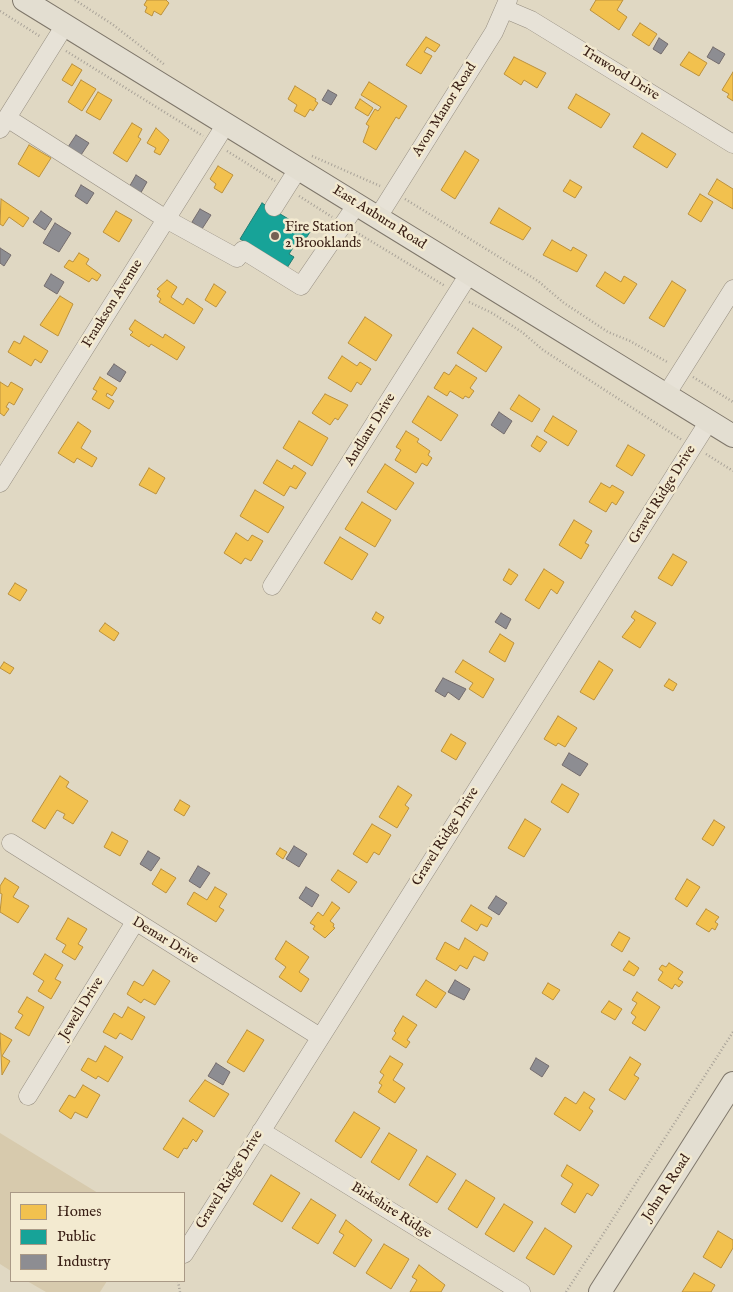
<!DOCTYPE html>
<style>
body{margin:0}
#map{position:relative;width:733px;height:1292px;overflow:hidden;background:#e0d8c3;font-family:"IM FELL English",serif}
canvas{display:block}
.legend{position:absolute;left:10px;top:1192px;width:175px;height:90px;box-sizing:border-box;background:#f3ead0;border:1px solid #a99986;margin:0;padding:6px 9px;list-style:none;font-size:15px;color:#3a2016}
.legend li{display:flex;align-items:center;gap:10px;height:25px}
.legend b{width:25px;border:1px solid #a99986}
</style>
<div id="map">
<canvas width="733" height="1292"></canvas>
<ul class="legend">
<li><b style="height:14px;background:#f2c14e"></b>Homes</li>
<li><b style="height:14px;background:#17a398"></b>Public</li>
<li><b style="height:14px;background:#8d8d92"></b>Industry</li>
</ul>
</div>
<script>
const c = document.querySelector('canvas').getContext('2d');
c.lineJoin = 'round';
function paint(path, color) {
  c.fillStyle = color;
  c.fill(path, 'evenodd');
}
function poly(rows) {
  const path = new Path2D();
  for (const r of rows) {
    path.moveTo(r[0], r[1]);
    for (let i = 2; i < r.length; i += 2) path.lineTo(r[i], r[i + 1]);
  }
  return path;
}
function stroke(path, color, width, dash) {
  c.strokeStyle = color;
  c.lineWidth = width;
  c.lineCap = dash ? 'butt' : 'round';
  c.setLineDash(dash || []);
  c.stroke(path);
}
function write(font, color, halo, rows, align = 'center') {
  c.font = font + ' "IM FELL English",serif';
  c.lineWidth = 5;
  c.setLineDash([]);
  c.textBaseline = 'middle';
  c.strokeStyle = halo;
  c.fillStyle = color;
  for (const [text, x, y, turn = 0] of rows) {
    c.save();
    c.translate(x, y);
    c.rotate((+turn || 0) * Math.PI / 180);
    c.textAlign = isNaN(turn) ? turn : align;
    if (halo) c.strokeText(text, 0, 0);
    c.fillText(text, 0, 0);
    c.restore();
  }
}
paint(poly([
 [0,1133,98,1193,11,1193,11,1271,0,1264],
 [27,1281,107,1281,100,1292,46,1292]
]), '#d7caad');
const homes = poly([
 [147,0,166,0,169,3,161,15,154,11,152,16,145,12,147,7,144,5,147,0],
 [596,0,623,0,617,10,627,17,619,30,590,10,596,0],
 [640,23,657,34,649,46,632,35,640,23],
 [426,37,440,45,435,52,427,47,424,52,432,56,421,74,406,65,426,37],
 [689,52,707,63,699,76,680,65,689,52],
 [514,57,546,73,537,88,524,80,521,85,504,74,514,57],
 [72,64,82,70,72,86,62,80,72,64],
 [733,72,733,101,727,97,729,94,722,90,733,72],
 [81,80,96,89,82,111,68,102,81,80],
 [369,82,407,106,399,119,396,117,376,150,363,142,369,126,366,124,375,109,378,111,381,107,361,95,369,82],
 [295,86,316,99,315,101,318,103,313,111,310,109,305,117,294,111,297,105,288,99,295,86],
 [98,92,112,100,100,120,86,112,98,92],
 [576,94,610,114,601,128,568,108,576,94],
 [360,99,373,108,368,116,355,108,360,99],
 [132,123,142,129,138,137,141,139,127,162,113,153,132,123],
 [156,128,169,140,160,155,154,152,156,148,147,143,156,128],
 [642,133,676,154,667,168,633,147,642,133],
 [29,145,51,158,39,177,18,164,29,145],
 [465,151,479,160,455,199,441,190,465,151],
 [218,166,233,175,222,193,214,188,216,184,210,179,218,166],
 [717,179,733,189,733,209,708,194,717,179],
 [570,180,582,187,575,198,563,191,570,180],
 [700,194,713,202,701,222,688,214,700,194],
 [1,199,29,218,23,227,9,217,3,226,0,224,1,199],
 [499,208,531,228,523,240,490,223,499,208],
 [116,211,132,220,119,242,103,232,116,211],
 [552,240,571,251,573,247,587,255,577,272,543,255,552,240],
 [79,253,89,259,86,264,101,275,97,281,92,278,89,282,64,267,69,260,73,262,79,253],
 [605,272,621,282,624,276,637,284,624,304,596,286,605,272],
 [167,280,177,287,171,297,183,305,187,298,203,309,194,324,159,302,161,299,157,296,160,291,157,289,167,280],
 [672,281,686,290,664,327,649,318,672,281],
 [214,284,226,292,216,307,205,300,214,284],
 [60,296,73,304,58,336,40,325,60,296],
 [365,317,392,335,376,361,348,343,365,317],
 [135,320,163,338,165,334,185,347,177,360,151,344,149,347,130,335,133,332,129,329,135,320],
 [473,328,502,347,486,372,457,353,473,328],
 [24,336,48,351,41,363,35,359,31,366,8,352,14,341,20,344,24,336],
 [342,356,357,366,360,362,371,369,361,385,357,382,351,392,328,378,342,356],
 [456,365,477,378,470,388,474,391,469,398,465,396,463,399,450,391,447,396,434,388,444,372,449,375,456,365],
 [100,377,117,388,112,396,107,393,106,396,114,401,109,409,92,399,97,391,93,389,100,377],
 [0,382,8,387,11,382,23,389,14,405,9,402,6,407,9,409,4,416,0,413,0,382],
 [325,394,348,405,338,420,335,418,330,425,312,413,325,394],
 [519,395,540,409,532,422,510,409,519,395],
 [428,396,458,415,441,441,412,422,428,396],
 [553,416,577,431,568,446,544,431,553,416],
 [299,421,328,438,312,466,283,448,299,421],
 [78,422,91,431,81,448,97,458,92,467,77,458,74,463,58,453,78,422],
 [406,431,419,439,417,442,430,451,428,455,432,458,427,466,422,463,416,473,395,460,401,450,396,447,406,431],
 [537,436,547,442,540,452,531,446,537,436],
 [628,445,645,455,632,476,616,466,628,445],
 [277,460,292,469,294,465,306,473,296,489,290,486,284,496,263,483,277,460],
 [385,464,414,483,396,510,367,492,385,464],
 [149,468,165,478,156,494,139,485,149,468],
 [601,483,610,488,612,485,624,492,616,505,612,502,606,512,589,502,601,483],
 [255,490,284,507,268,533,240,516,255,490],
 [362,502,391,520,375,547,345,529,362,502],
 [574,520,592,531,585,543,589,545,581,559,559,545,574,520],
 [236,533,248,541,252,535,263,541,251,561,245,558,241,564,224,553,236,533],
 [340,537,368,554,352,580,324,563,340,537],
 [673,554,687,562,672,586,658,578,673,554],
 [509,569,518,575,511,585,503,580,509,569],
 [544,569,564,582,557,594,551,589,539,609,525,600,544,569],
 [15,583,27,590,20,601,8,594,15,583],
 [635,611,656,623,640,648,622,637,635,620,631,617,635,611],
 [376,612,384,617,380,624,372,619,376,612],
 [105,623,119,633,114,641,99,631,105,623],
 [500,634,514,643,505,662,489,652,500,634],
 [463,660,494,679,483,698,469,689,473,683,455,672,463,660],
 [599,661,613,670,594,700,580,692,599,661],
 [4,662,14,668,10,674,0,668,4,662],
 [669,679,677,684,673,691,664,686,669,679],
 [558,716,577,728,565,747,558,743,556,746,544,739,558,716],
 [451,734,466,743,456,760,441,751,451,734],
 [60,776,69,782,66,787,88,801,73,824,63,818,65,814,57,810,45,829,32,821,60,776],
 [562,784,579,794,568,813,551,802,562,784],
 [398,786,412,795,405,805,409,808,397,828,379,817,398,786],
 [180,800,190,806,184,816,174,810,180,800],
 [525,819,541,829,524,857,508,848,525,819],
 [714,820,725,827,713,846,702,839,714,820],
 [372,824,391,835,379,855,374,852,367,863,353,854,372,824],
 [112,832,128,841,120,856,104,847,112,832],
 [280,848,287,852,283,859,276,854,280,848],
 [161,869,176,878,166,893,152,884,161,869],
 [338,870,357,882,349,893,331,880,338,870],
 [5,878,19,887,13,897,29,906,18,923,0,912,2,894,0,893,0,886,5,878],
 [687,879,700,887,687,907,675,899,687,879],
 [215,887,227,894,219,907,224,910,216,922,187,904,194,892,207,900,215,887],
 [332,902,340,908,330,921,334,924,333,927,335,928,325,938,313,929,315,926,310,923,318,912,323,916,332,902],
 [471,905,492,918,487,927,481,924,477,931,461,921,471,905],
 [706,909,719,917,715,922,718,924,715,930,712,928,709,932,696,924,706,909],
 [68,918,87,929,78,944,83,947,75,960,62,952,66,945,56,939,68,918],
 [619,932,630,938,622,952,611,945,619,932],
 [465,938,488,953,484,961,474,956,467,969,460,965,456,971,436,959,445,942,459,950,465,938],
 [286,941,309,957,299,972,309,979,301,992,279,977,286,967,275,959,286,941],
 [45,954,63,965,55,979,61,982,51,999,38,991,44,981,33,974,45,954],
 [629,961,639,968,634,976,623,970,629,961],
 [669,963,683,972,678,979,683,982,679,987,675,984,672,989,658,980,663,972,659,969,662,965,666,967,669,963],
 [153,970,170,981,155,1005,144,999,141,1003,127,994,134,981,143,986,153,970],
 [426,980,446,993,436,1008,416,995,426,980],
 [548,983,560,990,553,1000,542,993,548,983],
 [637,992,660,1007,645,1031,632,1023,636,1017,631,1013,637,1003,632,1000,637,992],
 [27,997,44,1007,29,1036,15,1028,23,1015,18,1012,27,997],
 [609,1001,622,1009,615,1020,601,1012,609,1001],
 [128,1007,145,1017,132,1040,120,1033,116,1039,103,1032,114,1013,122,1018,128,1007],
 [403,1016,417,1025,407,1040,410,1042,406,1048,392,1039,396,1033,394,1031,403,1016],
 [247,1030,264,1040,244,1072,227,1062,247,1030],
 [0,1033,12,1040,2,1056,10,1061,2,1075,0,1033],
 [105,1046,123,1057,108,1082,98,1076,96,1079,81,1070,88,1058,96,1062,105,1046],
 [390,1056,403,1064,393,1080,405,1088,395,1103,378,1092,382,1085,379,1083,384,1075,380,1072,390,1056],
 [630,1057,641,1064,634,1075,639,1078,625,1100,609,1090,630,1057],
 [205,1080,229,1094,214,1117,189,1101,205,1080],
 [83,1085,100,1095,87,1118,75,1112,71,1119,59,1111,69,1095,75,1098,83,1085],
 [584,1092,595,1099,589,1108,593,1111,580,1131,554,1114,565,1097,576,1104,584,1092],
 [354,1112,380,1128,361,1158,335,1141,354,1112],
 [183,1118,203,1131,196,1142,193,1139,187,1149,184,1148,178,1158,163,1149,183,1118],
 [389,1133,417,1150,399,1180,371,1162,389,1133],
 [427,1156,456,1174,437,1203,409,1185,427,1156],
 [567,1165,599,1185,592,1196,587,1193,575,1213,561,1204,573,1184,561,1176,567,1165],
 [271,1175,300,1193,282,1222,253,1204,271,1175],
 [466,1180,495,1198,477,1228,448,1209,466,1180],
 [311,1199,336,1215,318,1244,292,1228,311,1199],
 [504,1204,533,1222,514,1252,485,1234,504,1204],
 [346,1220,372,1240,355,1267,333,1253,344,1235,339,1232,346,1220],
 [545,1228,572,1246,554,1275,526,1258,545,1228],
 [718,1231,733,1240,733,1248,721,1268,703,1257,718,1231],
 [384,1244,409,1259,391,1289,366,1273,384,1244],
 [419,1265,445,1285,441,1292,410,1292,417,1280,412,1277,419,1265],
 [694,1273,715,1285,711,1292,682,1292,694,1273]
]);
paint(homes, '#f2c14e');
stroke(homes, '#bb913d', 1);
const public = poly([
 [262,203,310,232,303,243,298,240,289,254,294,257,287,268,240,239,262,203]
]);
paint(public, '#17a398');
stroke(public, '#227c71', 1);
const industry = poly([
 [659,38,668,44,661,54,653,49,659,38],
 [713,47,725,54,719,64,707,57,713,47],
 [328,90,337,95,331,105,322,100,328,90],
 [76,135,89,143,79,158,66,150,76,135],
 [136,175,147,182,139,196,128,189,136,175],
 [81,185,94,193,87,204,75,196,81,185],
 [200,209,211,215,202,229,192,222,200,209],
 [41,211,52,219,45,230,33,222,41,211],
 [55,223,71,233,59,252,43,243,55,223],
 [0,248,11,255,4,266,0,263,0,248],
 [51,274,64,282,57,294,44,286,51,274],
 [114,364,126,372,120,382,107,374,114,364],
 [499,412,512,421,504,434,491,425,499,412],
 [501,613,511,619,506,629,495,622,501,613],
 [443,678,466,689,459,700,448,692,445,697,435,691,443,678],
 [569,753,588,764,580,776,562,765,569,753],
 [294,846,307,854,299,867,286,859,294,846],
 [148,851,160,858,151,871,140,864,148,851],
 [198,866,210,873,200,888,189,881,198,866],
 [306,887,319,895,312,907,299,898,306,887],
 [496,896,507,903,499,915,488,908,496,896],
 [455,980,470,989,464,1000,448,992,455,980],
 [536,1058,549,1066,542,1077,530,1069,536,1058],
 [216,1063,230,1072,223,1085,208,1076,216,1063]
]);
paint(industry, '#8d8d92');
stroke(industry, '#746c6d', 1);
const minor = poly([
 [505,9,531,20,733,144],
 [7,118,166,219,237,258,243,250,301,286,357,204],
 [0,129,65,25],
 [274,207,298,169],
 [378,217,494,32,508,0],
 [666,395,733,289],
 [0,483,226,124],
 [272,586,469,274],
 [11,843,320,1037],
 [28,1096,135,922],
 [261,1131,521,1292],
 [184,1254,709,421]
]);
const major = poly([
 [24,0,733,436],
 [600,1292,733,1083]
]);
stroke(minor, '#968e81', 19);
stroke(major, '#7e766a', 24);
stroke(poly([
 [75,0,112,24,165,65],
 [0,11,41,37],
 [66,51,203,136],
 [227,151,275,181],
 [312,156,380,186],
 [299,196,332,217],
 [405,199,538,281,564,303,608,332,630,341,669,363],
 [356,232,445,286],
 [469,302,492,313,522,332,543,350,682,440],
 [693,377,733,402],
 [706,454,733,471],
 [178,1281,180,1292],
 [566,1292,733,1032]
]), '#a8a298', 2.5, [1, 2.5]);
stroke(minor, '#e7e2d7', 18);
stroke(major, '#e3ded1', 22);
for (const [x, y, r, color] of [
 [275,236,5,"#746053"]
]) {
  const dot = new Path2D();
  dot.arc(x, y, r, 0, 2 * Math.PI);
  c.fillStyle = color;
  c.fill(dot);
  stroke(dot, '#f3ead0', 2);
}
write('14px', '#3a2016', '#f3ead0', [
 ["Truwood Drive",620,74,32],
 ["Avon Manor Road",445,110,-58],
 ["East Auburn Road",379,218,32],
 ["Frankson Avenue",113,304,-58],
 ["Andlaur Drive",371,430,-58],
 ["Gravel Ridge Drive",663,495,-58],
 ["Gravel Ridge Drive",446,837,-58],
 ["Demar Drive",165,941,32],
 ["Jewell Drive",82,1009,-58],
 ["Gravel Ridge Drive",230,1180,-58],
 ["John R Road",667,1188,-57],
 ["Birkshire Ridge",391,1211,32]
]);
write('14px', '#3a2016', '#f3ead0', [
 ["Fire Station",285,228],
 ["2 Brooklands",285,244]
], 'left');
</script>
